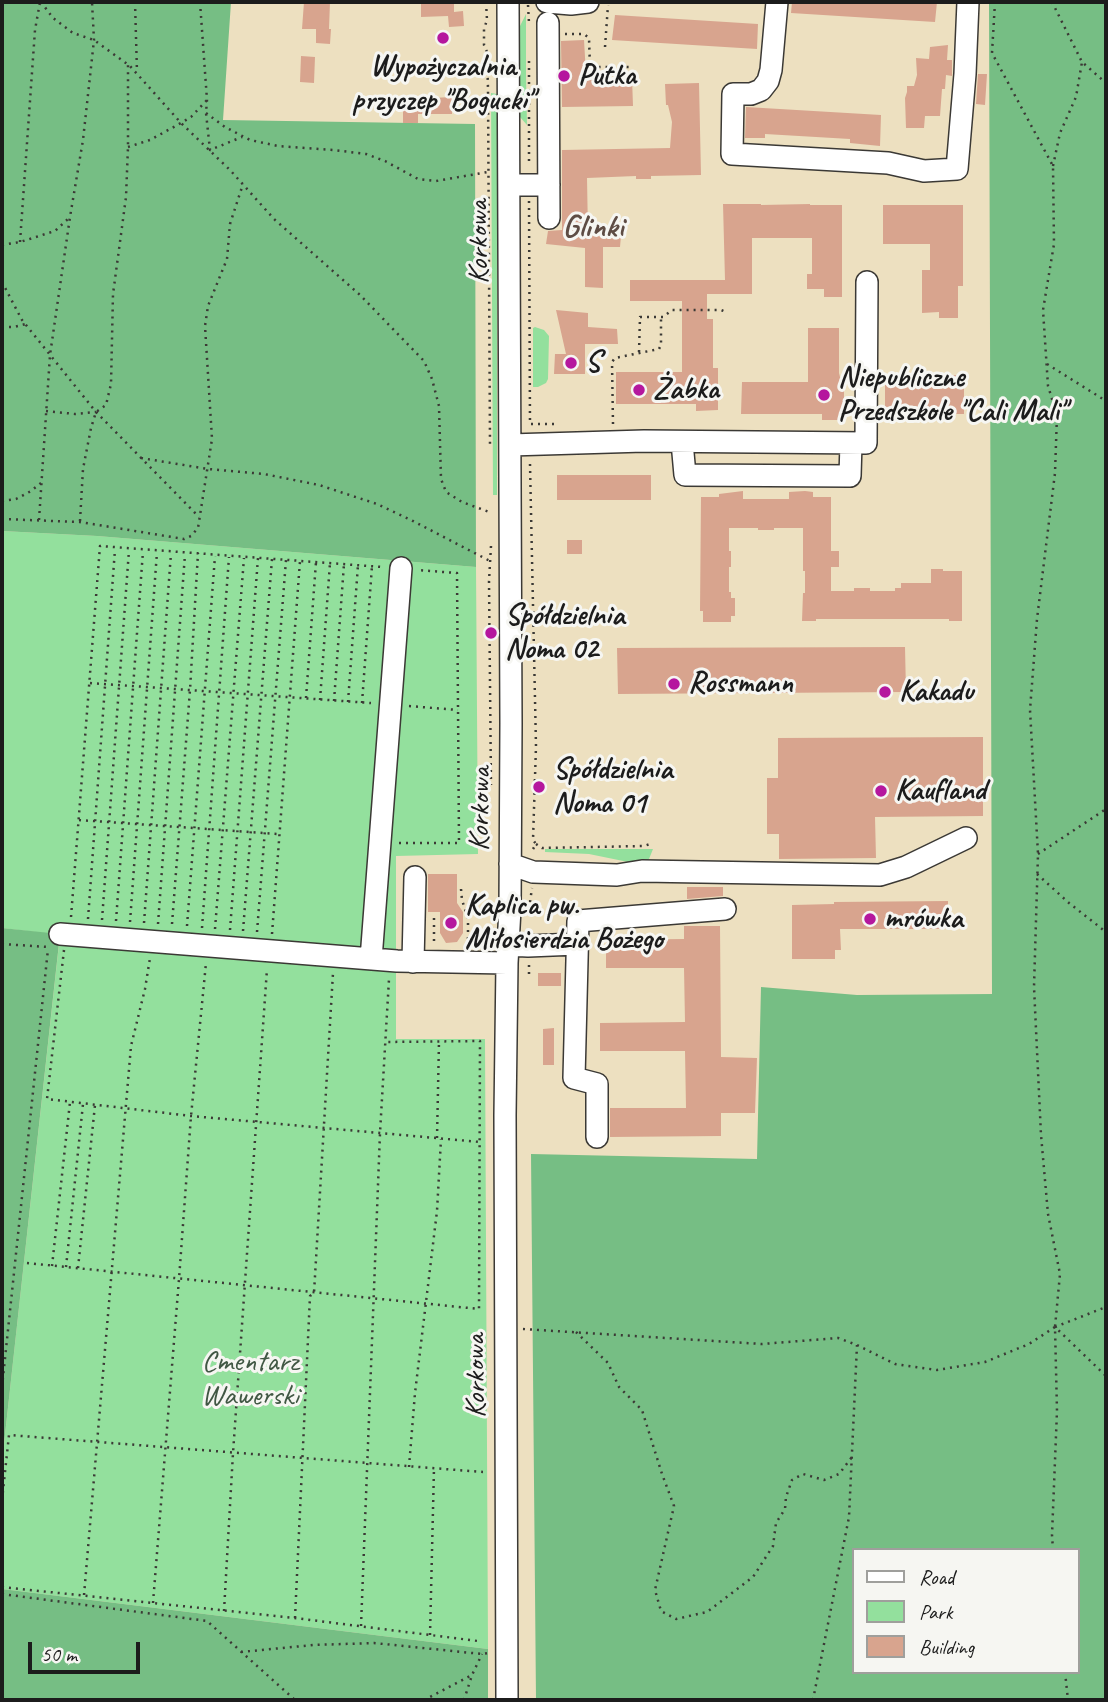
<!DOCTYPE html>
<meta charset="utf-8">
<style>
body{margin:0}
#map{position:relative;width:1108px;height:1702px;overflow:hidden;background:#ede0c0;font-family:Caveat,sans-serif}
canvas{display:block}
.frame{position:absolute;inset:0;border:4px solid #1c1c1c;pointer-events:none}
.legend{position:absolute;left:852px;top:1548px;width:228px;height:126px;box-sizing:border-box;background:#f6f6f2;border:2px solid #9f9f9c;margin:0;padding:9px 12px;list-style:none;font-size:21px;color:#1c1c1c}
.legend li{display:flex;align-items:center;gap:14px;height:35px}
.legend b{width:35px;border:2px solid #9f9f9c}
.scale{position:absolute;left:28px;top:1642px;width:112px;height:32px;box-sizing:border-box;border:4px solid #1c1c1c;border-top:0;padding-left:9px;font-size:21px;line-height:24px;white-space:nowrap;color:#1c1c1c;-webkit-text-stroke:5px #f6f6f2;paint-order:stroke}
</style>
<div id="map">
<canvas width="1108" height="1702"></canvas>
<div class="frame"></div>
<ul class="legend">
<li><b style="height:9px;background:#fff"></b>Road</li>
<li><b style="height:19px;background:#93e09d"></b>Park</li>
<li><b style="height:19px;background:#d8a48e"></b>Building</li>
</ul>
<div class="scale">50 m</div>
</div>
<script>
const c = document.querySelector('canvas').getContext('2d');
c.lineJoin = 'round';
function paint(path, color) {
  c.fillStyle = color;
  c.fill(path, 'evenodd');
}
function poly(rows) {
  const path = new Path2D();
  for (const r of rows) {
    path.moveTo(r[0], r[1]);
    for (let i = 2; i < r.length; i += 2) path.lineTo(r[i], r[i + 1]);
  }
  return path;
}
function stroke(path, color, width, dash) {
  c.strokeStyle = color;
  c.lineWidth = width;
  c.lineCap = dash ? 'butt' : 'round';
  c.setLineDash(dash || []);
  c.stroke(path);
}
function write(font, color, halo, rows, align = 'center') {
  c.font = font + ' Caveat,sans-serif';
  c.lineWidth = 6;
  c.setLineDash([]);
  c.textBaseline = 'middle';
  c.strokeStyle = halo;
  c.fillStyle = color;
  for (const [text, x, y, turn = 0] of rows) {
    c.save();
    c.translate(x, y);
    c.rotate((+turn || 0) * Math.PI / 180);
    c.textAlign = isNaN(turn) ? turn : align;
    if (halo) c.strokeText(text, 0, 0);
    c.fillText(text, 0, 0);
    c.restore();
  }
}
paint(poly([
 [526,14,526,75,527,125,520,117,520,26],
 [491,93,497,94,497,495,493,495],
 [535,327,544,330,549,336,548,379,546,383,538,387,533,387,533,328],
 [2,531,97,536,476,567,478,854,396,856,396,1039,485,1039,488,1649,2,1589,2,1462,60,935,2,928],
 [545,849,653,849,649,859,644,863,633,863,589,854,545,852]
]), '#93e09d');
paint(poly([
 [2,2,231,2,223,120,475,124,476,567,97,536,2,531],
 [989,2,1106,2,1106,1700,536,1700,531,1154,757,1159,761,987,857,995,992,994],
 [854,1550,1078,1550,1078,1672,854,1672],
 [2,928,60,934,2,1462],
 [2,1589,488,1649,488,1700,2,1700]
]), '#76be84');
paint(poly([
 [304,2,330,2,329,29,331,29,330,44,316,43,316,29,302,29],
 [421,2,454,2,454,12,463,11,464,26,449,27,448,16,421,17],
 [792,2,937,2,935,22,791,13],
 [615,15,758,24,757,49,612,40],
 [584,40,586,74,605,74,605,78,632,78,633,106,562,107,561,41],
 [948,45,947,60,952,60,952,76,946,75,945,89,942,89,940,116,925,116,924,128,906,128,905,98,907,92,907,86,914,86,917,75,916,58,929,59,930,47],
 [301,56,315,57,314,83,300,82],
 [978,74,987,74,985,105,976,104],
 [699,83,701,175,651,176,651,179,636,179,636,176,587,178,588,233,621,236,620,247,603,247,603,288,585,287,585,248,546,244,548,231,562,230,562,150,670,148,672,122,668,105,666,105,665,84],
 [452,97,452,114,418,114,418,123,403,123,403,102,432,102,432,98],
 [746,107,881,115,880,146,850,143,850,139,765,134,765,138,745,138],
 [723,204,761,204,761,205,810,204,810,205,842,205,842,297,824,297,824,289,807,289,807,274,812,274,812,238,752,238,752,294,707,294,707,319,713,319,713,368,718,368,718,410,696,411,696,404,616,404,616,372,682,372,682,301,630,301,630,280,725,280],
 [883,205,963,205,963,286,958,286,958,318,939,318,939,312,922,313,922,270,930,270,930,244,883,244],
 [556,310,588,313,588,327,617,329,618,344,585,344,585,374,554,374,555,354,566,354],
 [808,328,839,328,839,373,840,377,844,378,844,420,822,420,822,414,741,414,742,382,808,382],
 [885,375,964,375,964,414,885,414],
 [557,475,651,475,651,500,557,500],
 [743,491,743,499,789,499,789,492,805,491,813,492,813,497,831,497,831,551,839,551,839,567,831,567,831,591,854,591,854,588,870,588,870,591,895,591,895,588,901,588,901,583,931,583,931,569,943,569,943,571,962,571,962,621,949,621,949,619,816,619,816,621,802,621,803,593,805,593,805,571,803,571,803,528,774,528,774,530,758,530,758,528,729,528,729,551,731,551,731,567,729,567,729,592,731,592,731,598,735,598,735,616,731,616,731,622,703,622,703,611,700,611,701,497,719,497,719,494],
 [567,540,582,540,582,554,567,554],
 [905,647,906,692,618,694,617,648],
 [983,737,983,816,875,817,876,858,779,859,779,834,767,834,767,778,778,778,778,738],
 [428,874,457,874,457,903,463,912,463,933,457,942,446,943,440,933,440,912,428,912],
 [687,887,723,887,723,896,687,899],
 [948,901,948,929,840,929,841,950,835,950,835,959,792,959,792,905,834,904,834,902],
 [684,926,720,926,721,1057,757,1058,755,1113,721,1113,721,1136,610,1137,610,1108,686,1108,685,1051,600,1051,600,1023,685,1022,684,968,606,968,606,940,684,939],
 [538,973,561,973,561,986,538,986],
 [554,1028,554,1065,543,1065,543,1029]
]), '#d8a48e');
const minor = poly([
 [547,2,571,4,588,2],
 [777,2,771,70,768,81,761,90,751,94,733,94,732,154,888,163,924,171,957,169,965,74,968,2],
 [548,23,549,218],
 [509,185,549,185],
 [682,442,685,475,850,476,851,443],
 [510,445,644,441,866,443,867,282],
 [510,864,533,872,617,875,642,871,880,875,906,867,966,838],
 [60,934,397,961,507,963],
 [508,945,528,946,577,944],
 [371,959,401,568],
 [413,962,415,877],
 [597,1137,597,1084,574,1078,578,921,725,909],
 [507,1700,505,1115,507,963,510,909,511,723,508,2]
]);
stroke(minor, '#3b3935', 24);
stroke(poly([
 [41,2,53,18,73,33,94,40,130,66,181,123,230,170,274,219,360,295,424,361,432,379,439,406,441,479,446,492,462,502,492,513],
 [135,2,137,72],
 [200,2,207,100,206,113,210,150,242,137],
 [486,2,487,20,484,29,484,45,487,52,488,89,490,445],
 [995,2,992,53,1053,166,1054,244,1043,310,1048,386,1057,415,1055,473,1037,619,1030,710,1038,854,1034,987,1041,1135,1048,1214,1060,1274,1055,1327,1057,1411,1052,1535,1053,1550],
 [1052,2,1082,62,1106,83],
 [528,5,529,23],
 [565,34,584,34,589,38,590,67,629,67],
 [605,47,608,5],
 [529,61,529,166],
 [206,113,225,127,250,140,278,146,334,150,366,154,385,161,418,179,436,181,488,172],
 [128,147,150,140,181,123,191,117,207,100],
 [1053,166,1060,133,1076,97,1082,62],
 [529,201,530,425],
 [20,242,35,30,40,2],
 [2,245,20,242,55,231,69,218],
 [2,282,22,320,96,412,199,517],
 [2,327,14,327,26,324],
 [639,352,640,317,663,317,672,310,721,310,726,312],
 [1047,364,1106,401],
 [46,411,75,414,96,412],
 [531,424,556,424],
 [613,424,612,362,615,358,659,349,661,345,661,317],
 [141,458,208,469,264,474,319,485,377,504,411,520,490,561],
 [530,464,536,746,533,840,536,844,533,849],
 [2,501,16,499,31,491,41,483],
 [2,519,80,522,184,539,191,536,198,528,212,439,205,326,208,306,227,259,230,224,243,184],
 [39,520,50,355,70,217,83,140,94,40,92,2],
 [80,521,83,469,91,428,96,412,106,405,111,384,113,294,126,197,128,147,128,64],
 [491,546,489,581,491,785],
 [90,683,371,703],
 [306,698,316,562],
 [320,700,330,563],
 [334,701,344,564],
 [348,702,358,565],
 [362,703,372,566],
 [409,706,458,710],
 [79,820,278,834],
 [399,843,459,843,457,573,417,570],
 [536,844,542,848,644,846,653,843],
 [1038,854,1106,809],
 [1037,874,1069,903,1106,932],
 [461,889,462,900,468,918,468,944],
 [529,909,532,888],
 [71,917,100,546,382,567],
 [434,918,434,943],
 [88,919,115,549],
 [102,920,129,550],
 [116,921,143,551],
 [130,922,157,552],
 [144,923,171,553],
 [158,924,185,554],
 [172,924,190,690,198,553],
 [187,926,215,556],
 [202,928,229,557],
 [215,929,244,558],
 [230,930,258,558],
 [243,931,272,559],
 [257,932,286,560],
 [272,934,300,561],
 [2,944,48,947],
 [64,950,47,1099,191,1116,480,1142],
 [529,965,529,976],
 [437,1138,439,1041],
 [27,1263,479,1309,480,1041,385,1042],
 [52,1266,70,1102],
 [66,1267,83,1104],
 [78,1268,95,1105],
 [1055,1327,1106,1307],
 [523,1329,762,1344,838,1338,857,1345,895,1364,937,1370,985,1362,1029,1344,1055,1327,1106,1376],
 [576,1332,608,1363,619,1387,642,1410,662,1474,674,1506,655,1590,661,1611,676,1619,707,1612,753,1577,773,1546,776,1523,785,1509,786,1497,792,1480,803,1474,824,1480,839,1474,852,1457],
 [2,1387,48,949],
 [409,1467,415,1393,437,1211,441,1139],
 [2,1500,9,1435,483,1472],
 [2,1587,295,1618,478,1641],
 [2,1594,207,1621,295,1700],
 [84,1595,131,1046,145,989,150,958],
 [153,1603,179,1279,191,1116,206,963],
 [224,1611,233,1453,267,969],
 [295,1618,310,1296,314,1293,333,973],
 [361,1626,380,1133,389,979],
 [430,1635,434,1468],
 [241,1652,313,1645,374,1643,482,1654,488,1653],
 [1065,1672,1068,1700],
 [424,1700,472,1675],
 [464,1700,472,1675,482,1654],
 [813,1700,849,1517,857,1345]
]), '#3b3935', 2.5, [2, 5]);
stroke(minor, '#fff', 21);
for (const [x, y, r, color] of [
 [443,38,7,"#b5179e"],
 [564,76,7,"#b5179e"],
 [571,363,7,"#b5179e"],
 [639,390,7,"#b5179e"],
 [824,395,7,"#b5179e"],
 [491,633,7,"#b5179e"],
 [674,684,7,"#b5179e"],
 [885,692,7,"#b5179e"],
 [539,787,7,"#b5179e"],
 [881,791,7,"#b5179e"],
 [870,919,7,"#b5179e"],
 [451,923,7,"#b5179e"]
]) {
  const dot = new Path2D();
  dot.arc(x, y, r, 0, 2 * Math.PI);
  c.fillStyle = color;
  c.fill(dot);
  stroke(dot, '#f6f6f2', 2.5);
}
write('bold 30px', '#1c1c1c', '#f6f6f2', [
 ["Wypożyczalnia",443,67,"center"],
 ["przyczep \"Bogucki\"",443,101,"center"],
 ["Putka",578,76],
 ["S",585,363],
 ["Niepubliczne",838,378],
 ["Przedszkole \"Cali Mali\"",838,412],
 ["Żabka",653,390],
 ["Spółdzielnia",505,616],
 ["Noma 02",505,650],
 ["Rossmann",688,684],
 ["Kakadu",899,692],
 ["Spółdzielnia",553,770],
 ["Noma 01",553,804],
 ["Kaufland",895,791],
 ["Kaplica pw.",465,906],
 ["Miłosierdzia Bożego",465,940],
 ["mrówka",884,919]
], 'left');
write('30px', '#1c1c1c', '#f6f6f2', [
 ["Korkowa",479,242,-90],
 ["Korkowa",481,809,-89],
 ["Korkowa",476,1376,-90]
]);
write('30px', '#405743', '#f6f6f2', [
 ["Cmentarz",250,1362],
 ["Wawerski",250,1396]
]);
write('bold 32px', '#5e4c44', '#f6f6f2', [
 ["Glinki",593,228]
]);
</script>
